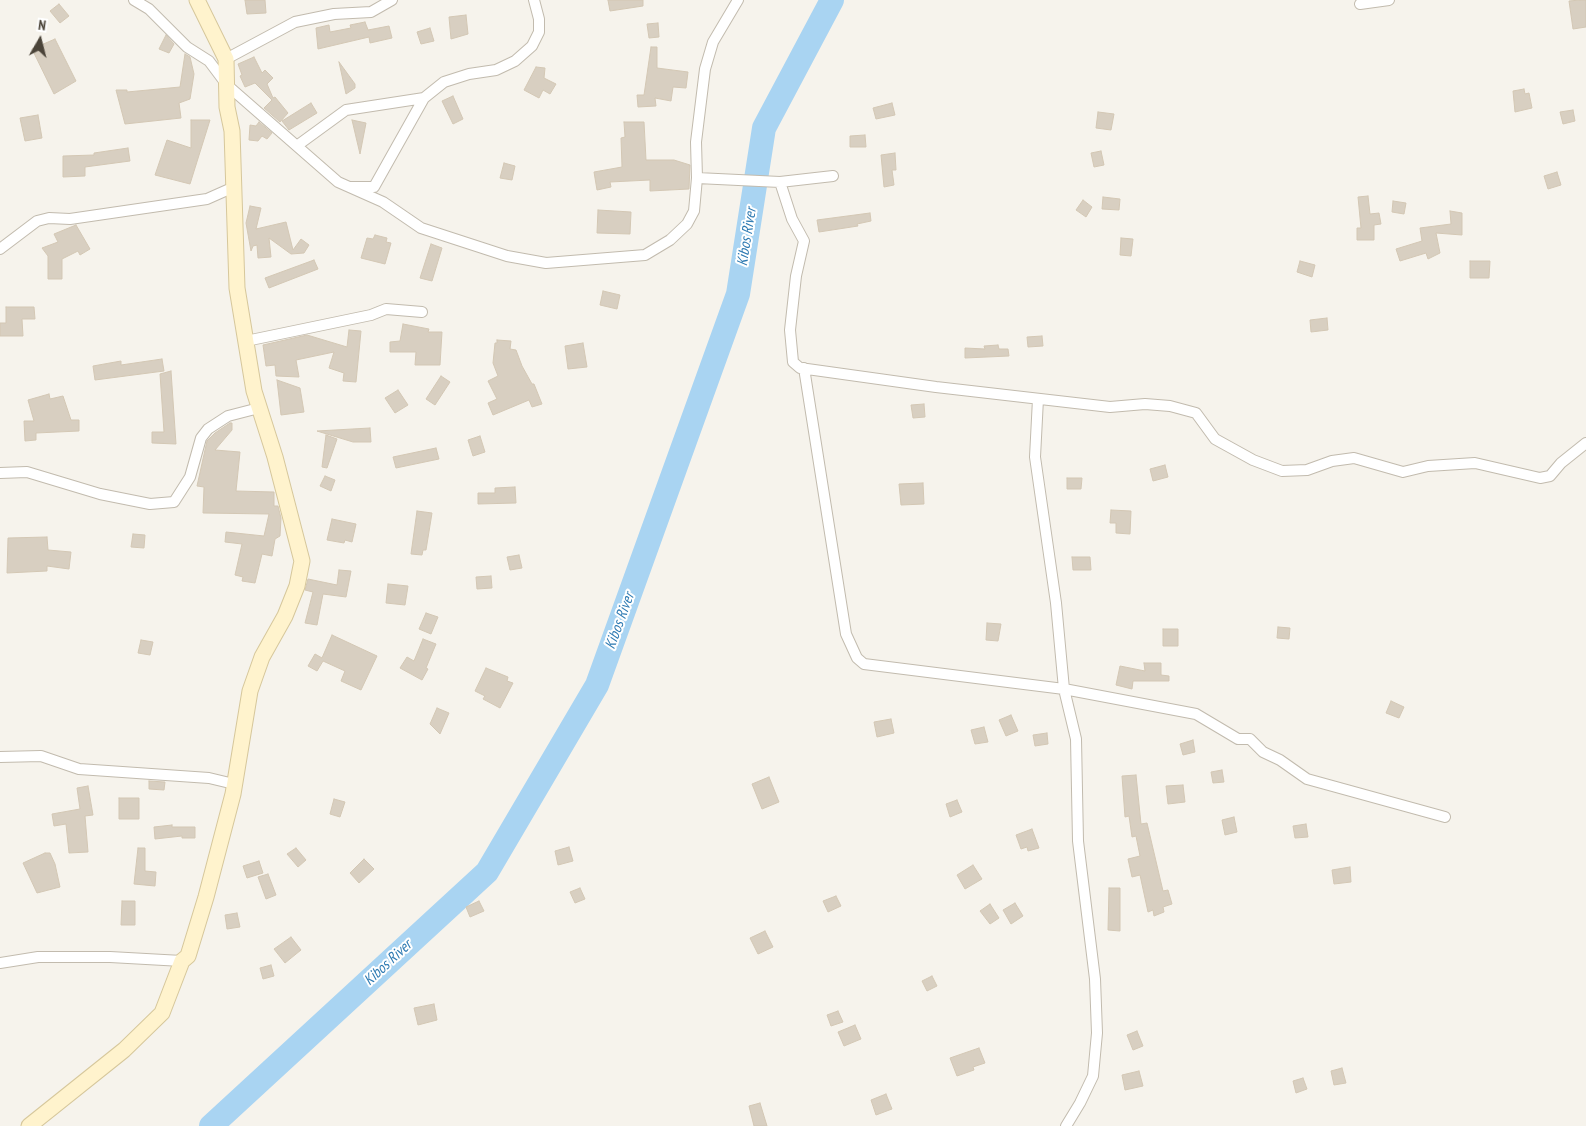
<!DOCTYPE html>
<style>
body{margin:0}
#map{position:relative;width:1586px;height:1126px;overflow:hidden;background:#f6f3ec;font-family:"PT Sans Narrow",sans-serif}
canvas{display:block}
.north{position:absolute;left:15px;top:15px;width:50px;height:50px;-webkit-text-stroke:4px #fff;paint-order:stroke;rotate:8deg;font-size:14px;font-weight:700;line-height:20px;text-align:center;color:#4b4439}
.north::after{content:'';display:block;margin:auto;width:18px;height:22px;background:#4b4439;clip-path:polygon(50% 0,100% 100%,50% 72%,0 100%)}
</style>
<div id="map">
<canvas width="1586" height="1126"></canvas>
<div class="north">N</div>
</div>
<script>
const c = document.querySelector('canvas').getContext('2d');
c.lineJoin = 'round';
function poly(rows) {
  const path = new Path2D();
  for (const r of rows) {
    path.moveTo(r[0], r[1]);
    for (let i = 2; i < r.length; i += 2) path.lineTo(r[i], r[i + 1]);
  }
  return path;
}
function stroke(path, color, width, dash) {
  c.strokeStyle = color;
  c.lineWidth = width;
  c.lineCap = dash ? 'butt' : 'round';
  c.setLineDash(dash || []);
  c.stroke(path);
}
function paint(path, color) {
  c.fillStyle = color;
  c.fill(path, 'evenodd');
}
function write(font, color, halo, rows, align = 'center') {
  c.font = font + ' "PT Sans Narrow",sans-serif';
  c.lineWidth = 4;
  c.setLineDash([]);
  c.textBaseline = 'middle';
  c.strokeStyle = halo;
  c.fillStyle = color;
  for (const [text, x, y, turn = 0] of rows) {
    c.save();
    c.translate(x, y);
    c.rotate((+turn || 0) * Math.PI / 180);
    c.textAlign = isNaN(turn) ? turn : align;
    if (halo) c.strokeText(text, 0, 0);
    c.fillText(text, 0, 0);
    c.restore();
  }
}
stroke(poly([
 [211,1126,487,872,597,685,738,294,764,128,832,0]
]), '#a9d4f2', 24);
const building = poly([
 [245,0,265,0,266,13,247,14,245,0],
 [608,0,643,0,643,6,610,11,608,0],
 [1580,0,1586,0,1586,27,1573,29,1569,1,1580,0],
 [59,4,69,16,60,23,50,11,59,4],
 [466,15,468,34,451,39,449,17,466,15],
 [365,22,368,30,389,26,392,38,370,43,369,37,318,49,316,28,329,25,330,32,351,28,350,25,365,22],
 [658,23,659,37,649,38,647,24,658,23],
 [430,28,434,41,421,44,417,32,430,28],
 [166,35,174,44,169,53,159,49,166,35],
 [55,39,76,81,54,94,32,49,55,39],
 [651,47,657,47,657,68,688,72,686,88,673,87,671,101,655,98,656,106,638,107,637,95,644,95,651,47],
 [185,54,190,57,194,74,190,99,179,103,181,118,125,124,116,90,127,90,127,92,180,87,185,54],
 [254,57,262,73,265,70,273,78,267,84,273,98,275,97,288,113,280,122,264,108,272,100,255,83,245,87,240,76,242,75,238,64,254,57],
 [339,62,355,84,355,88,346,94,339,62],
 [536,67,545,68,544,78,556,84,550,94,543,90,539,98,524,90,536,67],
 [1524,89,1525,94,1529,93,1532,108,1515,112,1513,91,1524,89],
 [453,96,463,119,453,124,442,101,453,96],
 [311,103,317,113,289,130,282,121,311,103],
 [892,103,895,115,876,119,873,108,892,103],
 [1573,110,1575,121,1563,124,1560,112,1573,110],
 [1098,112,1114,114,1111,130,1096,128,1098,112],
 [38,115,42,138,25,141,20,118,38,115],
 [191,120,210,120,190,184,155,175,167,140,191,148,191,120],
 [352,120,366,123,360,154,352,120],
 [259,122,272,133,267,139,262,136,258,141,249,140,250,125,256,126,259,122],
 [624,122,644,122,646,160,674,160,690,165,689,189,650,191,650,180,610,182,611,187,597,190,594,172,622,167,621,138,625,137,624,122],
 [865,135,866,147,850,147,850,136,865,135],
 [128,148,130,161,85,167,85,176,63,177,63,156,94,155,94,153,128,148],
 [1101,151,1104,165,1094,167,1091,153,1101,151],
 [895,153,896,170,892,170,894,185,884,187,881,155,895,153],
 [504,163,515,166,512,180,500,178,504,163],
 [1557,172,1561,185,1548,189,1544,176,1557,172],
 [1368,196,1370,214,1379,213,1381,224,1374,225,1374,240,1357,240,1357,228,1361,228,1358,197,1368,196],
 [1103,197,1120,199,1119,210,1102,209,1103,197],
 [1083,200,1092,207,1086,217,1076,210,1083,200],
 [1393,201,1406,203,1404,214,1392,212,1393,201],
 [250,206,261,208,256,229,286,222,293,250,301,239,309,245,304,253,291,254,269,238,271,257,258,258,257,245,253,246,251,251,246,223,250,206],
 [598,210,631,212,630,234,597,233,598,210],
 [1450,211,1462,213,1462,235,1436,233,1440,253,1428,259,1426,253,1400,261,1396,249,1422,241,1420,228,1451,224,1450,211],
 [870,213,871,221,857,224,858,226,819,232,817,220,870,213],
 [76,225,90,249,80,255,78,251,62,259,62,279,48,279,48,256,42,248,58,242,54,234,76,225],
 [375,235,387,238,386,242,391,243,385,264,361,258,367,238,373,239,375,235],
 [1121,238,1133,239,1131,256,1120,255,1121,238],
 [431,244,442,248,432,281,420,278,431,244],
 [314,260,318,269,269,288,265,278,314,260],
 [1300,261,1315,265,1312,277,1297,272,1300,261],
 [1470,261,1490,261,1489,278,1470,278,1470,261],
 [603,291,620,295,617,309,600,305,603,291],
 [6,307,34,307,35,319,22,319,23,336,0,336,0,323,6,323,6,307],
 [1327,318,1328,330,1311,332,1310,320,1327,318],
 [403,324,429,329,428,332,442,332,440,365,415,365,416,352,390,352,390,342,400,341,403,324],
 [349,330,361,331,356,382,343,381,344,373,329,368,334,352,296,360,299,377,276,376,275,365,266,366,263,345,307,335,347,347,349,330],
 [1042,336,1043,346,1028,347,1027,337,1042,336],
 [497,340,511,341,510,349,516,350,522,366,532,384,534,384,542,404,532,407,529,400,493,415,488,403,497,399,488,381,498,376,493,363,495,343,497,343,497,340],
 [583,343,587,367,568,369,565,346,583,343],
 [998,345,999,349,1008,349,1009,356,965,358,965,348,985,349,984,346,998,345],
 [162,359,164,371,95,380,93,366,121,361,121,365,162,359],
 [171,371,176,444,152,443,152,432,164,432,160,374,171,371],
 [441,376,450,382,435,405,426,399,441,376],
 [277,380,300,388,304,412,281,415,277,380],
 [398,390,408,405,395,413,385,398,398,390],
 [49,394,50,399,63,396,71,420,79,420,79,431,36,433,36,440,25,441,24,421,34,421,28,400,49,394],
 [924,404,925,417,913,418,911,405,924,404],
 [230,423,232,423,232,430,215,450,240,452,236,491,274,492,274,506,278,506,281,518,280,536,275,539,272,556,262,554,255,583,242,581,243,577,235,575,242,544,225,542,226,532,264,536,269,514,203,513,204,487,197,486,207,441,215,433,230,423],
 [370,428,371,442,353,442,317,431,370,428],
 [326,435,337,439,327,468,322,467,326,435],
 [480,436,485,452,473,456,468,440,480,436],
 [436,448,439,459,396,468,393,457,436,448],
 [1165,465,1168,477,1153,481,1150,469,1165,465],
 [325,476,335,480,331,491,320,486,325,476],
 [1067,478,1082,478,1081,489,1067,489,1067,478],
 [923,483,924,504,901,505,899,484,923,483],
 [515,487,516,503,478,504,478,493,495,493,495,488,515,487],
 [1111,510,1131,511,1130,534,1116,533,1116,523,1110,523,1111,510],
 [417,511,432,513,426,550,423,550,422,555,411,554,417,511],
 [332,519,356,524,352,542,345,540,344,543,327,540,332,519],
 [133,534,145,535,144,548,131,547,133,534],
 [47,537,48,550,71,552,69,569,47,566,47,571,7,573,8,538,47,537],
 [519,555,522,568,510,570,507,557,519,555],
 [1072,557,1090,557,1091,570,1073,570,1072,557],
 [339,570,351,571,346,597,323,594,317,625,305,623,313,592,305,590,308,579,337,585,339,570],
 [491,576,492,588,477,589,476,577,491,576],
 [388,584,408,586,405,605,386,603,388,584],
 [426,613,438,617,431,634,419,629,426,613],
 [987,623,1001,624,998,641,986,640,987,623],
 [1278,627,1290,628,1289,639,1277,638,1278,627],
 [1163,629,1178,629,1178,646,1163,646,1163,629],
 [332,635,377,656,361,690,341,681,345,671,323,661,317,671,308,666,315,654,322,658,332,635],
 [423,639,436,644,426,668,428,669,422,680,400,668,407,657,414,661,423,639],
 [141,640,153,642,150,655,138,653,141,640],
 [1144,663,1161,663,1161,675,1169,676,1169,681,1133,681,1132,689,1116,685,1120,666,1145,671,1144,663],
 [486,668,508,677,507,681,513,683,500,708,483,699,485,696,475,691,486,668],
 [1391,701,1404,707,1399,718,1386,713,1391,701],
 [437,708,449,713,440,734,430,724,437,708],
 [1011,715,1018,731,1006,736,999,720,1011,715],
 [891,719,894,733,877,737,874,722,891,719],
 [984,727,988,742,975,744,971,730,984,727],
 [1047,733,1048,744,1035,746,1033,735,1047,733],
 [1193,740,1195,752,1183,755,1180,744,1193,740],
 [1222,770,1224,782,1213,783,1211,772,1222,770],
 [1136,775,1141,824,1147,823,1163,891,1168,890,1172,904,1163,907,1164,912,1154,916,1153,910,1148,912,1140,875,1132,877,1128,859,1140,856,1136,836,1132,837,1129,816,1125,817,1122,776,1136,775],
 [769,777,779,802,762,809,752,784,769,777],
 [149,781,165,782,164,790,149,789,149,781],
 [1183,785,1185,802,1168,804,1166,786,1183,785],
 [88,786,93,815,85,816,88,852,69,853,66,824,54,826,52,814,80,809,77,788,88,786],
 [119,798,139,798,139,819,119,819,119,798],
 [334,799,345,802,340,817,330,814,334,799],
 [957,800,962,812,950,817,946,804,957,800],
 [1234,817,1237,832,1225,835,1222,820,1234,817],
 [1306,824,1308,837,1295,838,1293,826,1306,824],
 [172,825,172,827,195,827,195,838,182,838,182,836,155,839,154,827,172,825],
 [1032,829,1039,848,1028,851,1027,847,1021,849,1016,835,1032,829],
 [569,847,573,861,558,865,555,851,569,847],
 [138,848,145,848,145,871,156,872,155,886,134,884,138,848],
 [296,848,306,860,298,867,287,854,296,848],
 [45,853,50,853,55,864,60,887,37,893,23,863,45,853],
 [364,859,374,869,359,883,350,873,364,859],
 [259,861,263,873,247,878,243,866,259,861],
 [973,865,982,879,965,889,957,875,973,865],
 [1350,867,1351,882,1334,884,1332,870,1350,867],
 [268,874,276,895,266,899,258,877,268,874],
 [580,888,585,899,575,903,570,892,580,888],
 [1109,888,1120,888,1120,931,1108,930,1109,888],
 [836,896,841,906,828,912,823,901,836,896],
 [122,901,135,901,135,925,121,925,122,901],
 [479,901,484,911,470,917,466,907,479,901],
 [1015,903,1023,916,1011,924,1003,910,1015,903],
 [990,904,999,918,990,924,980,911,990,904],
 [237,913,240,927,227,929,225,915,237,913],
 [765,931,773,947,758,954,750,938,765,931],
 [291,937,301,950,285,963,274,949,291,937],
 [271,965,274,976,263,979,260,968,271,965],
 [932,976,937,986,927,991,922,981,932,976],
 [434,1004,437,1020,418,1025,414,1008,434,1004],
 [838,1011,843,1022,831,1026,827,1015,838,1011],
 [855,1025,861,1039,844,1046,838,1032,855,1025],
 [1137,1031,1143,1046,1133,1050,1127,1035,1137,1031],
 [979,1048,985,1063,973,1067,974,1070,957,1076,950,1058,979,1048],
 [1342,1068,1346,1083,1334,1085,1331,1071,1342,1068],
 [1139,1071,1143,1086,1125,1090,1122,1075,1139,1071],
 [1303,1078,1307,1089,1296,1093,1293,1081,1303,1078],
 [886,1094,892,1109,876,1115,871,1100,886,1094],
 [760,1103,767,1126,754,1126,749,1106,760,1103]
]);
paint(building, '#d8cfc1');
stroke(building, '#d3c7b4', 1);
const street = poly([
 [134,0,149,9,187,47,209,61,227,85,338,182,383,202,421,228,507,256,546,263,645,255,670,240,687,224,694,211,697,178,780,182,833,176],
 [1360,4,1389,0],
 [226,59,295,22,334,14,371,12,392,0],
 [298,145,346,110,424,98],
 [697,178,696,142,705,69,713,42,738,0],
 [780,182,792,219,804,241,796,276,790,330,793,362,800,368,936,387,1110,407,1145,404,1170,406,1196,413,1215,439,1253,460,1282,471,1307,470,1332,461,1354,458,1403,472,1428,466,1475,463,1540,478,1550,476,1561,463,1586,443],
 [351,187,374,187,424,98,444,82,469,74,496,70,515,61,532,46,539,32,539,19,534,0],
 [0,249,37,221,49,218,70,219,207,199,234,187],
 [246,341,371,315,386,309,422,312],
 [804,368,846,634,857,658,864,664,1064,689,1196,714,1238,739,1250,739,1263,752,1280,760,1307,779,1445,817],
 [1038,399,1035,457,1056,603,1064,689,1076,739,1078,841,1095,979,1097,1033,1093,1076,1080,1103,1066,1126],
 [0,473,27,472,100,494,150,504,174,502,190,477,201,438,208,429,228,416,259,408],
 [0,757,41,756,79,769,209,778,234,784],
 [0,963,38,957,110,957,182,961]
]);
const secondary = poly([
 [29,1126,124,1050,162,1013,182,961,188,956,206,897,233,794,250,691,262,657,285,616,297,586,302,561,275,457,254,391,237,288,232,131,227,107,226,59,197,0]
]);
stroke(street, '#c2bbae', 12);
stroke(secondary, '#d6c79b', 17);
stroke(street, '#fff', 10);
stroke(secondary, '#fff3cd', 15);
write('italic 15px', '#2e7ab2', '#fff', [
 ["Kibos River",747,237,-81],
 ["Kibos River",620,621,-70],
 ["Kibos River",388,963,-43]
]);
</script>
